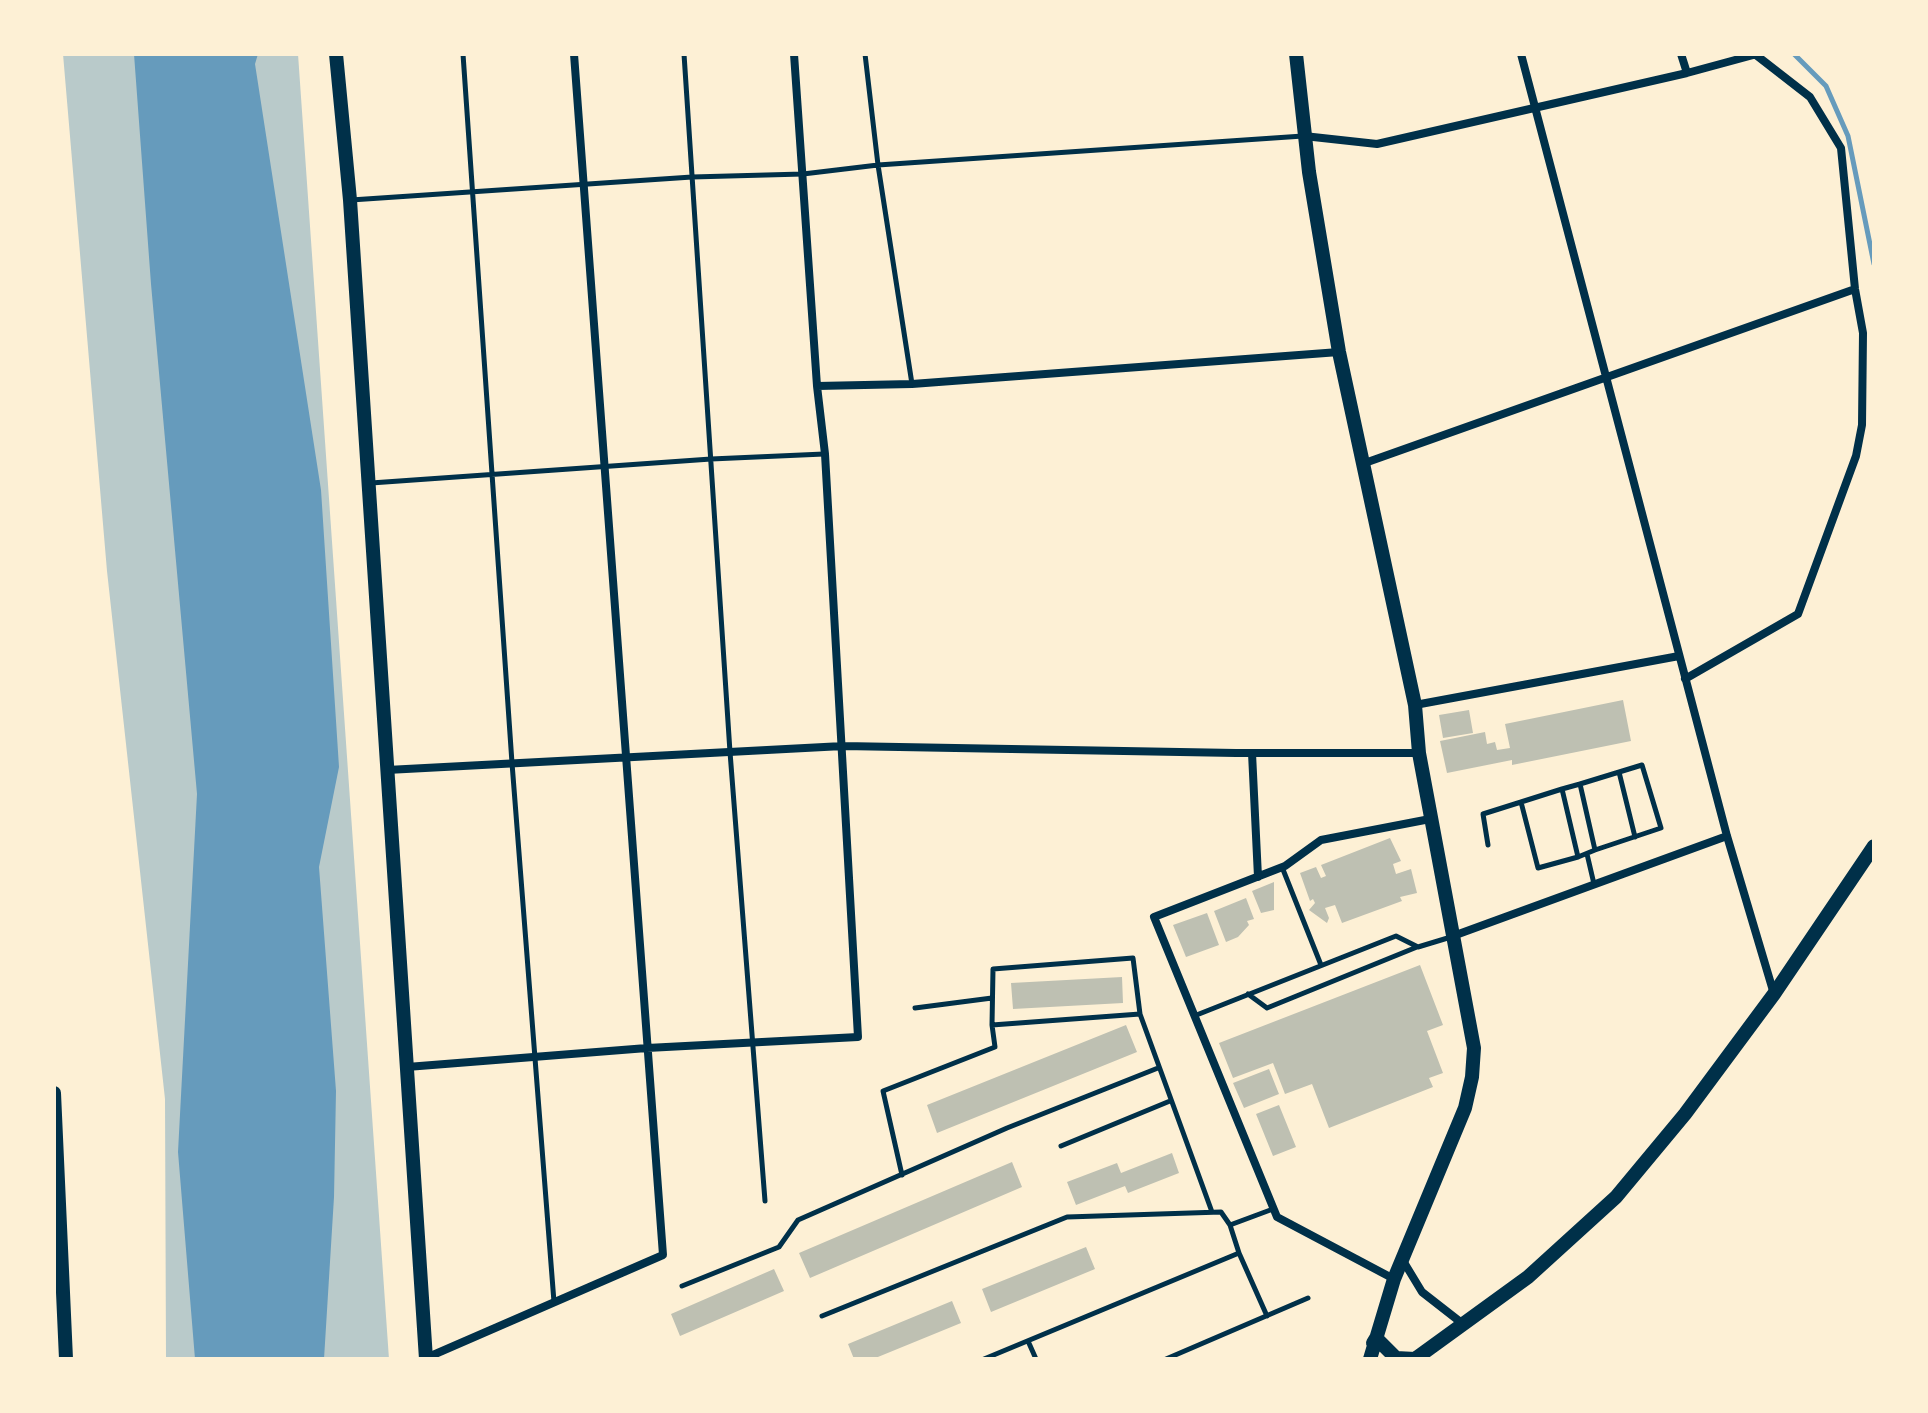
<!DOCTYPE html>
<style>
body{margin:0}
#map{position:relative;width:1928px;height:1413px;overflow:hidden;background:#fdf0d5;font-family:"Varela Round",sans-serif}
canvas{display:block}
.frame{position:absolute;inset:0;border:56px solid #fdf0d5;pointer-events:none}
</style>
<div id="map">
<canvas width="1928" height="1413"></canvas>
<div class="frame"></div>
</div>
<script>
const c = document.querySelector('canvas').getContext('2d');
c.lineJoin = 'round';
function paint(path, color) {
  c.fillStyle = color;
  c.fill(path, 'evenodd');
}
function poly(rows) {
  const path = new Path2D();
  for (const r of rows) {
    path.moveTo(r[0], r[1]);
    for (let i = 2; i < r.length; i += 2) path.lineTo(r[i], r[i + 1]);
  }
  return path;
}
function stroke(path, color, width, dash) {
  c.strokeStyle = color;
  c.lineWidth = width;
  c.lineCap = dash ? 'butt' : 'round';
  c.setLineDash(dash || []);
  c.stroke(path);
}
paint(poly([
 [63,54,298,54,389,1359,166,1359,165,1099,107,571]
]), '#b9caca');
paint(poly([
 [134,54,258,54,255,64,321,490,339,767,319,867,336,1091,334,1197,324,1359,195,1359,178,1152,197,794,151,284]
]), '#669bbc');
stroke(poly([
 [1794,54,1826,86,1848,136,1874,264]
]), '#669bbc', 5);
paint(poly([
 [1623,700,1631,741,1512,765,1512,760,1447,773,1440,741,1485,732,1487,744,1495,742,1497,750,1510,748,1505,724],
 [1469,710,1473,733,1443,738,1439,715],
 [1390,838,1401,861,1393,864,1396,874,1411,869,1417,893,1400,897,1402,901,1342,923,1335,905,1325,908,1329,918,1327,923,1309,910,1315,903,1313,899,1310,901,1300,873,1316,867,1321,878,1326,876,1321,865],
 [1274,882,1274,910,1261,913,1252,891],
 [1246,898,1254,919,1247,921,1249,925,1238,937,1226,942,1214,911],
 [1207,913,1219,945,1186,957,1173,925],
 [1420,965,1443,1025,1427,1031,1443,1073,1429,1078,1433,1087,1329,1128,1312,1084,1285,1094,1273,1063,1233,1078,1219,1043],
 [1122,977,1123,1003,1013,1009,1011,983],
 [1126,1025,1137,1052,937,1133,927,1105],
 [1269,1069,1279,1094,1244,1108,1233,1083],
 [1279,1105,1296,1147,1273,1156,1256,1114],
 [1172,1153,1179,1173,1128,1193,1125,1186,1076,1205,1067,1182,1117,1163,1121,1173],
 [1012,1162,1022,1187,810,1278,799,1253],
 [1086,1247,1095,1269,991,1312,982,1289],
 [774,1269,784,1291,680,1336,671,1314],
 [952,1301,961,1323,873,1359,854,1359,848,1344]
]), '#bec0b2');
stroke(poly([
 [463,54,512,763,554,1302],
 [684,54,730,752,765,1201],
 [865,54,878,165,912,384],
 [351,200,692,177,803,174,878,165,1303,136],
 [371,483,711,459,824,454],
 [1619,772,1635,837],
 [1580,784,1642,765,1661,828,1595,850],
 [1580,784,1595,850,1578,857,1562,789,1580,784],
 [1562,789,1521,802,1538,868,1578,857],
 [1488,845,1483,814,1521,802],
 [1587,854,1594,884],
 [1282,867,1321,965],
 [1248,994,1267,1008,1417,947],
 [915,1008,992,998],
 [1140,1014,992,1025,993,969,1133,958,1140,1014,1212,1212],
 [1194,1016,1396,936,1418,947,1451,937],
 [1061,1146,1170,1101],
 [902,1175,883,1091,995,1047,992,1025],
 [1230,1225,1273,1209],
 [1239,1253,1267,1316],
 [682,1286,779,1247,798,1220,1007,1128,1158,1068],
 [822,1316,1067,1217,1221,1212,1230,1225,1239,1253,984,1359],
 [1028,1341,1036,1359],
 [1166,1359,1308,1298]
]), '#003049', 5);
stroke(poly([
 [794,54,817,386],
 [1521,54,1727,836,1774,994],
 [1681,54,1687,73],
 [1304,136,1377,144,1687,73,1757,54],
 [1362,464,1855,289],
 [1685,679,1798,614,1856,456,1862,425,1863,333,1855,289,1841,148,1810,97,1756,55],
 [1415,705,1679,656],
 [1252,753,1258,877],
 [387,770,843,746,1236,753,1419,753],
 [1453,936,1727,836],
 [407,1067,647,1048,858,1037,825,454,817,386,912,384,1339,352],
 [1402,1259,1422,1292,1463,1324],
 [1394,1279,1277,1217,1154,917,1285,866,1321,840,1430,819],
 [426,1358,663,1255,574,54]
]), '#003049', 8);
stroke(poly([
 [336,54,350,200,426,1359],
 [54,1093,66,1359]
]), '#003049', 14);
stroke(poly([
 [1296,54,1309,172,1339,352,1415,705,1419,753,1474,1048,1472,1077,1465,1108,1394,1279,1370,1359],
 [1373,1343,1376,1338,1396,1358,1415,1359],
 [1415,1359,1528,1277,1616,1197,1685,1114,1774,994,1874,846]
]), '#003049', 14);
</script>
